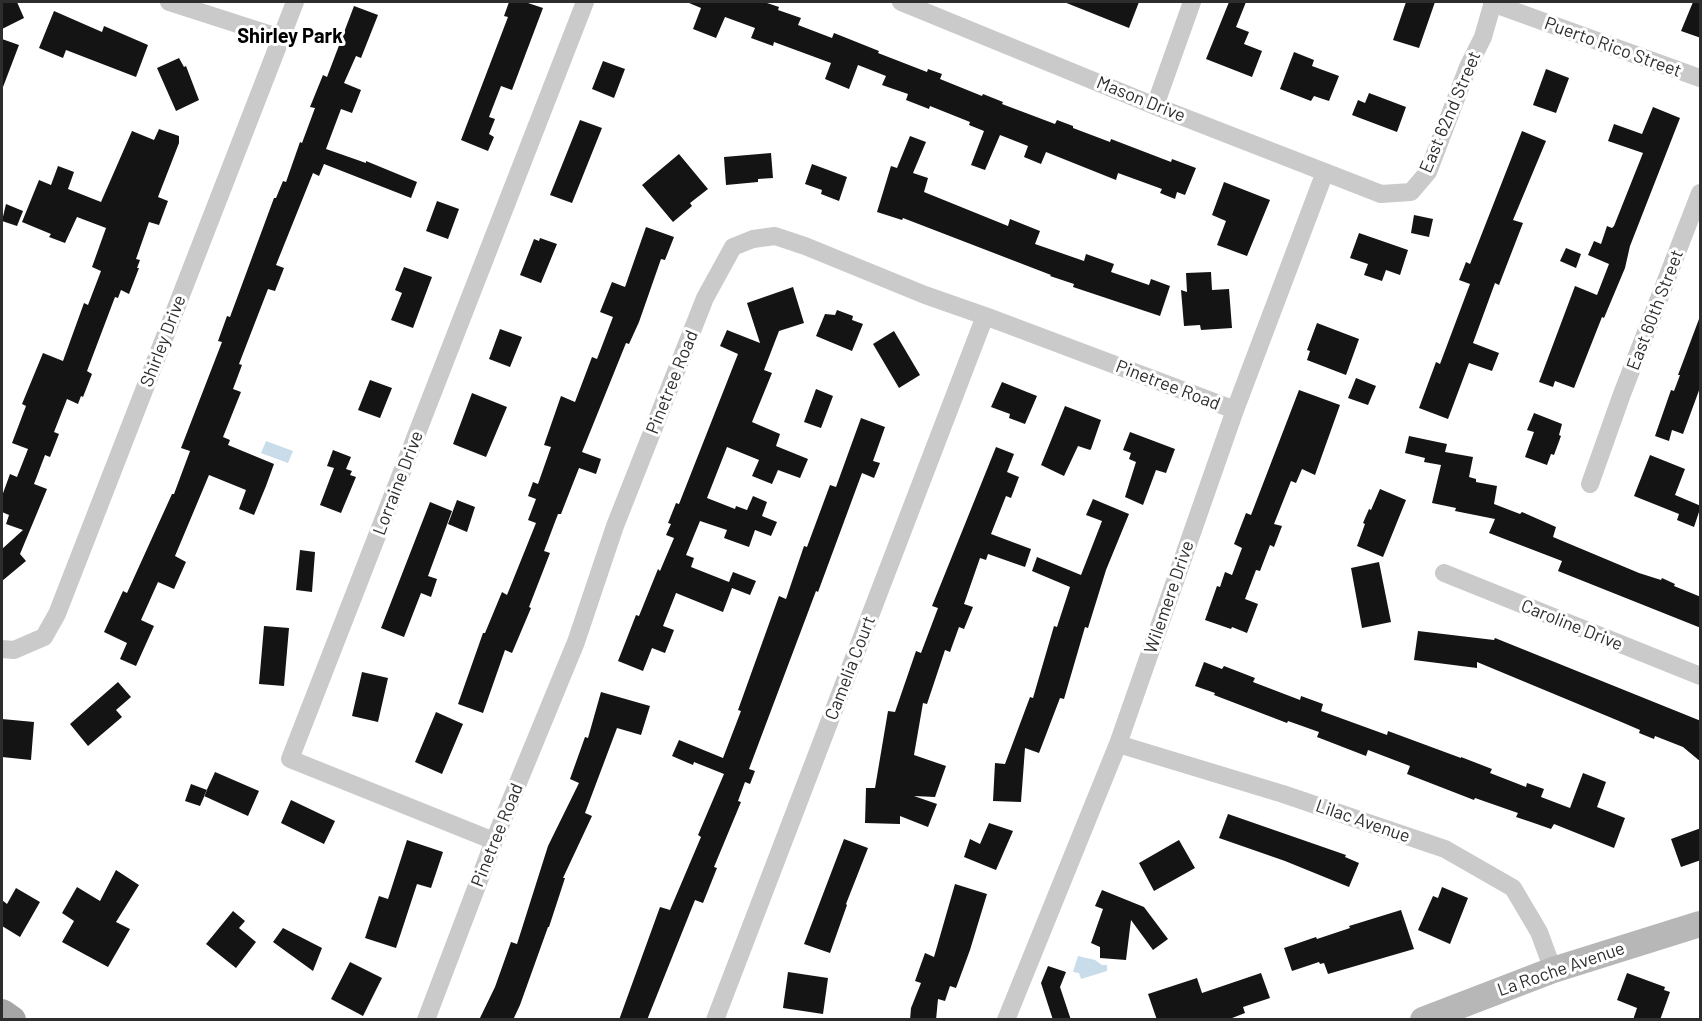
<!DOCTYPE html>
<style>
body{margin:0}
#map{position:relative;width:1702px;height:1021px;overflow:hidden;background:#fff;font-family:Barlow,sans-serif}
canvas{display:block}
.frame{position:absolute;inset:0;border:3px solid #2d2d2d;pointer-events:none}
</style>
<div id="map">
<canvas width="1702" height="1021"></canvas>
<div class="frame"></div>
</div>
<script>
const c = document.querySelector('canvas').getContext('2d');
c.lineJoin = 'round';
function paint(path, color) {
  c.fillStyle = color;
  c.fill(path, 'evenodd');
}
function poly(rows) {
  const path = new Path2D();
  for (const r of rows) {
    path.moveTo(r[0], r[1]);
    for (let i = 2; i < r.length; i += 2) path.lineTo(r[i], r[i + 1]);
  }
  return path;
}
function stroke(path, color, width, dash) {
  c.strokeStyle = color;
  c.lineWidth = width;
  c.lineCap = dash ? 'butt' : 'round';
  c.setLineDash(dash || []);
  c.stroke(path);
}
function write(font, color, halo, rows, align = 'center') {
  c.font = font + ' Barlow,sans-serif';
  c.lineWidth = 6;
  c.setLineDash([]);
  c.textBaseline = 'middle';
  c.strokeStyle = halo;
  c.fillStyle = color;
  for (const [text, x, y, turn = 0] of rows) {
    c.save();
    c.translate(x, y);
    c.rotate((+turn || 0) * Math.PI / 180);
    c.textAlign = isNaN(turn) ? turn : align;
    if (halo) c.strokeText(text, 0, 0);
    c.fillText(text, 0, 0);
    c.restore();
  }
}
paint(poly([
 [266,441,293,451,288,463,261,453],
 [1078,956,1095,960,1102,965,1107,965,1107,971,1081,979,1079,973,1073,972]
]), '#c8dce9');
paint(poly([
 [2,2,17,2,24,18,2,29],
 [509,2,525,2,543,8,512,90,501,86,489,117,495,119,489,134,494,137,488,151,461,140,508,17,504,16],
 [689,2,764,2,779,7,778,10,801,18,798,25,832,38,834,33,879,51,878,53,927,72,928,69,942,74,940,79,982,96,983,94,1003,102,1002,104,1055,124,1057,120,1073,126,1073,128,1110,142,1111,139,1171,162,1172,159,1196,168,1185,195,1177,192,1175,199,1160,193,1162,189,1118,173,1116,180,1046,152,1041,164,1024,157,1028,146,1000,135,985,170,971,165,984,131,969,125,970,122,930,106,929,109,906,100,908,94,882,85,886,76,858,65,849,89,825,79,831,63,774,42,773,46,751,38,755,28,725,17,716,38,693,29,701,8,689,3],
 [1064,2,1139,2,1129,28],
 [1229,2,1246,2,1236,27,1249,32,1244,44,1262,51,1252,77,1206,59],
 [1406,2,1435,2,1419,48,1393,40],
 [1693,2,1701,2,1701,38,1681,31],
 [354,6,378,15,361,58,356,56,344,83,361,90,352,113,341,109,326,149,366,163,366,161,417,182,411,198,324,164,319,176,313,173,276,265,284,268,275,291,268,289,239,364,242,365,233,389,241,392,223,437,230,440,228,445,274,464,266,486,254,515,239,509,246,490,209,475,175,556,186,562,174,589,158,582,141,620,154,626,136,666,120,659,127,643,104,632,123,591,127,593,172,494,174,494,190,451,181,448,222,342,218,341,227,316,230,317,274,198,276,198,283,181,286,182,300,142,302,143,315,108,310,107,323,75,327,77],
 [54,11,102,32,104,26,148,45,136,77,66,50,63,58,39,48],
 [2,39,19,45,3,87,2,87],
 [1294,52,1314,60,1312,66,1339,76,1329,101,1314,96,1311,101,1280,89],
 [179,58,184,67,186,66,199,100,176,111,157,68],
 [603,61,625,69,614,98,592,89],
 [1546,69,1569,78,1556,113,1533,105],
 [1369,93,1406,107,1397,132,1352,115,1358,100,1365,103],
 [1653,107,1680,118,1630,246,1625,268,1604,318,1602,317,1574,388,1555,381,1553,387,1539,382,1575,286,1597,295,1609,264,1588,255,1594,241,1601,244,1607,226,1612,228,1614,226,1643,153,1608,141,1614,124,1642,134],
 [580,120,602,128,572,203,550,195],
 [159,129,179,136,179,143,158,197,168,201,159,225,149,222,136,259,140,260,137,268,139,268,129,294,121,290,118,298,115,297,87,371,92,374,83,397,81,396,78,404,67,399,54,432,59,434,50,457,45,455,34,484,47,489,20,554,26,561,2,581,2,549,23,530,6,524,9,515,2,512,2,496,10,474,17,477,28,449,12,443,26,406,22,404,43,353,63,361,84,303,88,305,101,271,92,267,106,228,77,217,65,243,49,237,51,234,22,222,39,180,51,185,58,166,74,172,68,189,101,202,132,131,154,140],
 [1522,131,1546,141,1513,220,1523,223,1499,285,1495,283,1473,343,1499,353,1492,371,1469,363,1448,419,1419,408,1436,362,1440,364,1470,284,1459,280,1466,262,1470,264],
 [910,136,926,142,913,173,928,178,924,192,1008,226,1010,219,1040,231,1035,244,1084,261,1086,254,1114,264,1111,272,1149,285,1151,279,1170,286,1160,316,1073,287,1074,284,1050,276,1051,275,903,218,902,220,877,212,891,166,897,168],
 [771,153,773,178,758,179,758,182,726,185,724,157],
 [679,154,708,189,690,203,692,206,673,222,642,185],
 [812,164,847,177,839,201,821,194,822,190,805,184],
 [1224,182,1270,200,1247,256,1217,245,1226,221,1212,215],
 [437,201,459,209,448,239,426,231],
 [6,204,23,211,17,226,2,221],
 [1414,215,1433,219,1429,237,1411,233],
 [646,227,674,237,665,260,661,259,639,322,629,344,626,343,582,452,601,459,596,474,579,468,561,514,558,514,544,551,550,553,529,607,531,608,512,653,505,650,483,713,458,704,483,633,485,633,502,592,507,595,536,523,528,520,536,499,528,496,533,482,538,484,551,447,544,445,561,396,575,402,592,357,597,359,613,317,600,312,612,282,625,287],
 [1359,233,1408,250,1400,275,1386,270,1382,281,1364,275,1368,264,1350,258],
 [540,238,557,244,541,283,520,275,534,239,539,241],
 [1566,248,1581,254,1576,268,1560,261],
 [404,267,432,277,413,328,391,320,402,293,395,290],
 [1211,272,1212,290,1229,289,1232,328,1201,330,1200,325,1184,326,1181,290,1187,292,1186,273],
 [793,287,804,323,779,331,764,370,772,373,752,422,780,434,776,446,808,459,800,478,778,470,772,484,752,476,759,460,727,447,707,498,735,509,736,506,747,510,753,496,767,502,762,516,777,522,771,536,755,530,749,547,724,538,727,530,700,521,686,555,694,558,691,567,729,582,733,572,756,581,750,595,732,588,723,612,676,593,663,626,674,630,665,653,652,648,643,671,618,661,636,615,639,616,658,569,660,571,674,538,666,535,671,524,668,523,676,503,679,504,738,354,720,346,727,330,760,343,747,303],
 [837,310,853,316,852,320,863,324,852,351,816,336,825,314,835,315],
 [1699,319,1701,320,1701,385,1683,434,1672,430,1669,441,1655,436,1671,390,1674,391,1680,375,1678,375],
 [1317,323,1359,339,1346,375,1307,360,1310,351,1307,350],
 [500,329,522,337,510,367,489,359],
 [894,331,920,375,899,388,873,344],
 [1356,378,1376,386,1368,405,1348,398],
 [370,380,392,388,380,418,358,410],
 [1002,382,1037,396,1025,424,1009,418,1010,414,991,407],
 [816,389,833,396,821,428,804,422],
 [1299,390,1340,405,1315,475,1302,469,1296,483,1291,481,1274,524,1282,526,1274,547,1270,545,1260,571,1256,570,1245,599,1258,604,1247,633,1232,627,1231,629,1205,620,1217,586,1220,587,1225,572,1232,575,1242,548,1234,544,1246,513,1251,515],
 [472,393,507,407,486,457,453,444],
 [1065,406,1101,420,1091,449,1090,450,1078,446,1064,476,1041,465],
 [1534,413,1562,424,1559,435,1561,436,1554,455,1551,454,1547,465,1525,457,1534,432,1527,430],
 [861,418,885,427,873,461,880,463,874,478,862,473,818,592,816,591,749,769,755,771,750,784,745,782,738,801,741,802,714,867,717,868,703,903,695,900,647,1020,619,1020,660,907,670,910,701,837,698,835,724,774,694,762,693,765,672,756,679,740,723,758,741,711,738,710,779,596,786,599,804,546,807,547,830,485,836,487],
 [1130,432,1175,449,1166,473,1156,470,1143,505,1125,497,1136,462,1129,459,1131,453,1123,450],
 [1409,436,1447,444,1445,452,1473,457,1469,477,1476,479,1476,482,1497,486,1494,504,1520,514,1522,512,1556,527,1553,537,1639,573,1661,580,1662,578,1675,584,1674,586,1701,597,1701,628,1558,571,1562,561,1489,533,1495,519,1455,511,1456,508,1432,503,1441,465,1424,462,1425,458,1405,453],
 [996,447,1014,454,1007,472,1019,477,1011,498,1006,496,991,534,1031,549,1025,567,988,554,986,560,980,558,964,604,973,607,964,629,959,627,950,652,945,650,927,704,923,703,914,755,946,766,935,797,914,796,937,804,928,827,900,816,900,824,865,823,866,788,875,788,888,711,895,712,916,651,921,653,938,608,932,606],
 [333,450,351,457,346,469,352,471,350,475,356,477,341,513,320,505,334,468,327,466],
 [1650,455,1685,469,1675,495,1701,506,1694,527,1677,520,1679,514,1634,496],
 [1380,489,1406,500,1383,557,1357,546,1365,524,1363,523,1369,509,1371,510],
 [1093,499,1129,514,1106,570,1088,628,1085,627,1064,699,1060,698,1039,753,1025,748,1021,802,993,801,995,763,1005,764,1030,697,1033,698,1054,626,1057,627,1070,587,1032,571,1037,557,1081,575,1102,521,1086,515],
 [457,500,475,507,467,532,448,524],
 [430,502,452,511,428,576,437,579,431,597,421,593,404,637,381,628],
 [300,550,315,552,312,592,296,590],
 [1379,562,1391,622,1362,628,1351,568],
 [264,626,289,628,284,686,259,684],
 [1418,631,1494,640,1495,638,1701,721,1701,762,1683,747,1655,736,1654,739,1639,733,1640,730,1619,721,1477,662,1477,668,1414,660],
 [1204,662,1222,669,1224,666,1255,678,1253,682,1300,700,1301,696,1323,704,1321,711,1387,735,1388,731,1461,758,1461,757,1492,769,1490,773,1526,787,1527,783,1544,789,1541,797,1570,808,1583,773,1606,782,1597,807,1625,818,1614,848,1554,824,1551,829,1531,822,1516,817,1518,813,1475,798,1474,800,1407,774,1410,766,1368,750,1366,756,1317,737,1319,732,1288,721,1287,723,1214,695,1215,693,1195,686],
 [362,672,388,678,378,722,352,716],
 [118,682,131,697,116,710,122,717,88,746,70,724],
 [601,692,650,706,641,735,617,728,585,813,592,816,563,878,565,878,549,927,548,927,520,1005,513,1020,479,1020,495,987,511,942,517,944,548,846,579,783,570,779,585,737,588,738],
 [436,712,463,724,442,774,415,762],
 [2,719,34,722,31,760,2,757],
 [215,772,259,791,248,816,204,796],
 [191,784,207,790,200,806,185,801],
 [291,800,335,821,324,844,281,823],
 [1228,814,1346,855,1345,857,1359,863,1349,887,1285,861,1219,838],
 [989,823,1013,831,996,870,964,857,970,839,980,844],
 [1701,828,1701,860,1681,867,1671,839],
 [844,839,868,848,846,904,847,905,830,953,804,944],
 [407,840,443,852,431,888,417,884,396,948,365,938,379,896,388,899],
 [1179,840,1195,868,1154,891,1139,863],
 [116,870,139,885,116,922,130,929,108,967,62,942,74,921,62,913,77,887,100,901],
 [955,884,987,894,970,950,956,988,950,986,945,1001,938,999,936,1020,910,1020,911,1008,921,983,915,981,925,953,934,957],
 [1442,887,1468,898,1450,944,1418,930,1433,896,1438,898],
 [16,888,40,902,20,937,2,926,2,900,7,904],
 [1102,890,1144,907,1168,939,1153,950,1131,920,1126,960,1100,958,1100,947,1091,943,1103,909,1095,906],
 [1401,910,1414,949,1328,974,1324,963,1320,964,1319,962,1292,971,1284,948,1316,937,1317,939,1350,928,1349,926],
 [233,911,245,921,239,928,256,942,236,968,206,944],
 [283,928,322,948,313,971,273,942],
 [350,962,382,978,363,1016,331,999],
 [1048,966,1066,972,1060,987,1071,1020,1053,1020,1041,983],
 [788,972,828,978,823,1014,783,1008],
 [1261,973,1270,998,1243,1007,1245,1013,1227,1020,1157,1020,1148,994,1197,978,1202,993],
 [1627,973,1665,987,1664,990,1670,992,1660,1020,1633,1020,1637,1008,1617,1000]
]), '#141414');
stroke(poly([
 [169,2,281,38],
 [901,2,1155,106,1381,194,1411,192,1428,172,1468,67,1483,37,1493,2],
 [1492,3,1700,78],
 [1155,106,1192,2],
 [1590,484,1622,394,1700,193],
 [1444,573,1700,676],
 [2,649,14,650,44,637,57,614,295,2],
 [1118,744,1283,794,1445,849,1513,888,1539,932,1553,970],
 [494,841,290,759,585,2],
 [426,1020,494,841,576,642,615,526,705,298,733,247,753,239,775,236,805,246,925,295,985,316,1235,410],
 [715,1020,985,316],
 [1006,1020,1118,744,1235,410,1325,172]
]), '#cacaca', 18);
stroke(poly([
 [1423,1020,1553,970,1700,924]
]), '#b7b7b7', 26);
stroke(poly([
 [2,1013,12,1020]
]), '#a5a5a5', 28);
write('18px', '#2d2d2d', '#fff', [
 ["Puerto Rico Street",1613,47,20],
 ["Mason Drive",1141,99,22],
 ["East 62nd Street",1450,112,-67],
 ["East 60th Street",1655,310,-69],
 ["Shirley Drive",163,341,-69],
 ["Pinetree Road",672,382,-68],
 ["Pinetree Road",1168,385,21],
 ["Lorraine Drive",398,483,-69],
 ["Wilemere Drive",1169,597,-71],
 ["Caroline Drive",1572,625,22],
 ["Camelia Court",850,668,-69],
 ["Lilac Avenue",1363,821,19],
 ["Pinetree Road",497,835,-68],
 ["La Roche Avenue",1561,969,-19]
]);
write('bold 20px', '#000', '#fff', [
 ["Shirley Park",290,36]
]);
</script>
